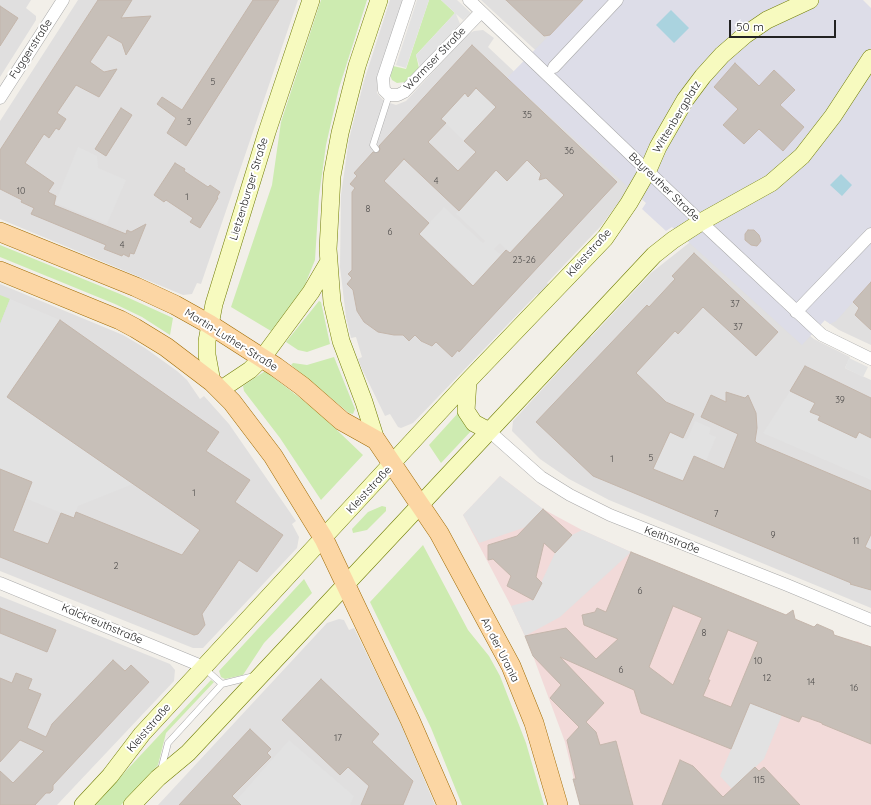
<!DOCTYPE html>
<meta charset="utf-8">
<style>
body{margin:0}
#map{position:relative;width:871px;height:805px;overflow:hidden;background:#f2efe9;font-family:Quicksand,sans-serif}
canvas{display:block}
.scale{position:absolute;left:729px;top:20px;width:107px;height:18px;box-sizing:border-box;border:2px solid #222;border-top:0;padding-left:5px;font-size:12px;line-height:14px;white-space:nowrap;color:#222;-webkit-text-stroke:3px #fff;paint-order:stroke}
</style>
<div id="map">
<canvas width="871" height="805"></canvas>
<div class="scale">50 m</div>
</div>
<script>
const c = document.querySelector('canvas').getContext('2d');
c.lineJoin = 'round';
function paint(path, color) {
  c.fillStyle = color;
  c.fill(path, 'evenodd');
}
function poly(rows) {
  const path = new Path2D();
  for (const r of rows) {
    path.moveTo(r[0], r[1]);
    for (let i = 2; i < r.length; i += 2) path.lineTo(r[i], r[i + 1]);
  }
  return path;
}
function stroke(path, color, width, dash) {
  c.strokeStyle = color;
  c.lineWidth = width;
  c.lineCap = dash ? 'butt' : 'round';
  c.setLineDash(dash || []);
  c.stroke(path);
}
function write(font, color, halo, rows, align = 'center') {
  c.font = font + ' Quicksand,sans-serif';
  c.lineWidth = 4;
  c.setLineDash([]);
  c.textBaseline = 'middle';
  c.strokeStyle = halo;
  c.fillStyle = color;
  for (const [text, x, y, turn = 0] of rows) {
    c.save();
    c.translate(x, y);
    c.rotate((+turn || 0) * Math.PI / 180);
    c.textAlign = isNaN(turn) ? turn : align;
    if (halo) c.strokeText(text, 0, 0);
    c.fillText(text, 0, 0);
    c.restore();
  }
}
paint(poly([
 [0,0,31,0,26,8,36,16,36,20,0,77],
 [78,0,298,0,201,284,197,283,192,294,183,295,0,219,0,121],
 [390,0,404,0,377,82,377,93,384,101,396,105,406,101,468,34,474,31,483,30,494,38,488,47,522,79,634,173,625,201,621,199,601,226,547,283,550,286,541,297,537,294,413,423,401,428,398,427,390,414,385,416,362,369,358,359,362,357,356,337,351,338,346,317,340,267,341,195,349,139,364,81],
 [481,0,600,0,545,59],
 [694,239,814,339,850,357,845,368,871,380,871,608,609,500,569,479,540,459,512,431,513,421,582,346,579,344,588,334,591,337,651,273],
 [871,253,871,345,839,330,817,315],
 [0,284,123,335,145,348,177,371,187,380,200,399,204,396,229,424,296,521,292,524,299,537,297,548,203,648,193,648,0,571],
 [0,596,170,664,175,670,174,681,57,805,0,805],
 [339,619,344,620,349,630,354,628,400,722,435,805,158,805,327,623]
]), '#e0dfdf');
paint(poly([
 [500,476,543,509,582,530,631,552,786,615,788,613,794,615,795,619,814,627,833,631,834,635,853,642,857,641,862,643,864,647,867,645,871,647,871,805,580,805,565,742,529,645,511,606,463,515]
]), '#f2dad9');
paint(poly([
 [321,0,367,0,339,88,326,145,319,196,315,260,304,287,271,331,231,307,272,185,281,122],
 [429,0,441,0,455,13,416,55,419,68,405,82,397,83,392,80,389,73,393,66,406,69],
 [0,245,120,294,173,318,170,335,142,317,115,304,0,257],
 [0,295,10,299,0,324],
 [319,301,321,302,330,344,307,352,298,350,286,342],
 [334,357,355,409,353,414,349,413,291,365,293,363,307,365],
 [265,371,317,411,363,455,321,500,280,438,244,391,243,386],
 [459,412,472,430,441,463,429,445],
 [382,506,386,507,386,511,367,530,353,533,352,529,368,512],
 [423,545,468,630,489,656,500,676,526,743,544,805,462,805,431,728,370,602],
 [304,579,312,593,264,643,243,675,225,679,221,677,219,671],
 [211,680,214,682,166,733,158,765,121,805,94,805]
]), '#cdebb0');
paint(poly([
 [417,0,429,0,406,68,396,65],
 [441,0,457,0,471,13,463,20,456,14,460,24,420,67,416,55,455,13],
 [476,88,496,107,464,141,441,119,465,93,468,96],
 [78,147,97,156,98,168,126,180,107,224,55,203],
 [527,159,541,174,539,180,545,178,565,194,509,253,500,243,494,249,505,258,461,299,463,282,466,277,419,234,444,207,483,243,485,241,456,214,489,179,479,169,486,161,507,181],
 [10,299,60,320,8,397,133,484,78,506,74,518,0,488,0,324],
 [849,358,868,367,863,377,845,368],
 [790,391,815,403,810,412,820,416,818,420,859,432,871,438,871,480,763,433],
 [695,421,711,428,709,434,716,437,706,461,694,456,691,462,703,468,696,486,653,468,669,432,687,440],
 [500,476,543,509,526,527,479,543,463,515],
 [582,530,631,552,560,617,525,636,511,606,533,600,555,553,572,535],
 [750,703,782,715,764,759,732,789,720,776],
 [289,740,354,796,350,805,232,805]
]), '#e2e2e2');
paint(poly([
 [584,0,863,0,871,8,871,282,836,321,830,324,825,320,802,345,672,227,666,231,642,209,646,203,507,78]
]), '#dddde8');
paint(poly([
 [671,10,689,28,674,43,656,25],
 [841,174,852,185,842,196,830,185]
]), '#aad3df');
const building = poly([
 [98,0,132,0,121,18,151,16,126,55,122,43,108,35,90,62,104,72,117,69,105,88,99,97,76,85,57,113,66,119,59,130,56,128,49,138,44,134,25,163,54,183,48,192,56,196,54,205,126,234,127,230,131,232,146,224,134,254,130,253,129,257,123,254,122,256,104,249,106,245,31,214,34,208,21,202,22,200,0,189,0,150,98,0],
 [253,0,279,0,186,146,167,133,176,118,157,104,162,97,182,110,253,0],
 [506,0,583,0,550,35,544,36,506,0],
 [0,6,18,18,0,46,0,6],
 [472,45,617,182,459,352,458,350,452,357,436,342,432,346,421,341,415,335,409,341,403,335,394,335,378,332,364,322,357,311,353,290,347,284,352,278,348,274,352,270,352,192,355,188,350,184,357,176,354,173,373,152,379,152,380,149,379,146,472,45],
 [476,88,496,107,464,141,476,152,458,171,428,142,446,123,441,119,465,93,468,97,476,88],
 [404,159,459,211,496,170,507,181,527,160,541,174,539,180,546,178,564,195,510,253,506,250,473,286,419,234,429,223,384,181,404,159],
 [735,63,759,86,774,70,795,90,780,105,804,127,783,151,759,129,744,144,723,125,738,109,714,87,735,63],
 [121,108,132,115,106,156,95,149,121,108],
 [175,163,185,169,184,171,208,187,210,185,220,192,217,197,218,198,200,228,190,222,193,218,166,200,164,202,154,195,175,163],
 [748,230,754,230,759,235,761,241,757,246,751,245,745,240,745,234,748,230],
 [694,253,778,332,756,356,703,307,678,334,675,331,636,373,666,402,694,414,683,438,670,432,653,469,683,481,694,456,724,469,738,434,701,417,711,395,726,402,726,392,745,398,748,395,756,413,757,428,755,441,757,443,871,491,871,534,865,547,871,550,871,590,850,584,851,583,593,476,536,422,647,305,649,307,675,279,672,276,694,253],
 [871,282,871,330,855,315,859,308,853,302,871,282],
 [60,320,219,432,206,451,250,480,235,502,283,535,257,572,239,560,202,614,205,625,198,634,194,635,0,557,0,469,32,482,13,531,48,544,61,513,74,518,76,512,182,555,200,530,7,397,60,320],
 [805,366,871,398,871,438,859,432,856,438,818,420,820,416,810,412,815,403,790,391,805,366],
 [543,509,572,535,555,553,544,543,536,577,542,583,533,600,507,586,511,576,493,559,488,560,488,545,517,536,543,509],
 [631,552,786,615,793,610,795,619,814,627,817,624,833,631,834,635,871,647,871,744,822,724,822,723,802,716,799,722,750,703,731,749,641,713,634,690,560,657,604,703,586,722,596,732,600,745,616,741,633,805,580,805,573,779,576,779,567,740,579,727,550,698,561,685,533,656,525,636,566,628,596,659,618,639,584,625,582,615,595,612,597,608,606,612,631,552],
 [673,606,702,618,673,685,649,667,673,606],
 [728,630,758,642,731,707,703,696,710,680,708,680,728,630],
 [0,608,56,630,47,652,0,633,0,608],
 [113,660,125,671,131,665,149,682,53,785,53,790,50,793,46,793,35,805,0,805,0,771,13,783,44,751,20,740,0,762,0,678,12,683,16,673,32,679,28,689,41,694,27,728,46,737,52,724,113,660],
 [321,679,379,734,372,742,413,781,403,805,361,805,369,786,348,767,340,775,282,720,321,679],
 [250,729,271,749,267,753,271,757,232,796,241,805,179,805,250,729],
 [680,760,693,766,723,797,755,767,759,771,764,767,800,805,662,805,680,760]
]);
paint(building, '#c7bfb8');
stroke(building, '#c4b6ab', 1);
const lane = poly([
 [376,149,373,145,389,95],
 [204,668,222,684],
 [161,770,168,743,222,684,254,676]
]);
const street = poly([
 [409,0,383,78,384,90,389,95,398,95,404,92,481,12],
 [469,0,701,222,822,335,871,359],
 [554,67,617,0],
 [0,98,63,0],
 [796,312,871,234],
 [489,431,541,477,570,495,610,515,787,585,871,620],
 [0,583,204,667]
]);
const secondary = poly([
 [468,381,466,411,474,423,489,431],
 [212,382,207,355,207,341,214,304,267,132,311,0],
 [220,390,250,370,263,357,311,292,328,263],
 [376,440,364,402,341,341,332,302,328,249,332,176,340,133,357,66,379,0],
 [83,805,110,776,142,734,468,381,605,238,629,203,648,170,658,147,685,100,703,76,722,55,745,35,767,20,810,0],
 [132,805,158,778,188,753,654,255,673,240,701,222,771,183,802,156,833,116,871,58]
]);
const primary = poly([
 [0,232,136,287,175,305,209,324,276,367,302,386,342,421,376,440,439,533,511,666,534,723,558,805],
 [0,271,120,320,135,328,166,347,212,382,232,402,273,456,324,539,410,720,447,805]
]);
stroke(lane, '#a9a9a9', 7);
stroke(street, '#a9a9a9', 13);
stroke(secondary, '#707d05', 18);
stroke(primary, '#a06b00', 20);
stroke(lane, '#fff', 6);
stroke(street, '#fff', 12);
stroke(secondary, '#f7fabf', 17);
stroke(primary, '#fcd6a4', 19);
write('9px', '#4b4948', null, [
 ["5",213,82],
 ["35",527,115],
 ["3",189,122],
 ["36",569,151],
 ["4",436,181],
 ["10",21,191],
 ["1",187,197],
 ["8",368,209],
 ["6",390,232],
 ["4",122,245],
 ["23-26",524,260],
 ["37",735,304],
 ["37",738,327],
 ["39",840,400],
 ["5",651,458],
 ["1",612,459],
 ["1",194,493],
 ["7",716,514],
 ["9",773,535],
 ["11",856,541],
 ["2",116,566],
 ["6",640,591],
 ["8",704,633],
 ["10",758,661],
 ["6",621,670],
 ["12",767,678],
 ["14",811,682],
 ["16",854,688],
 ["17",338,738],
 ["115",759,780]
]);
write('11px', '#222', '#fff', [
 ["Fuggerstraße",31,49,-57],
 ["Wormser Straße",435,59,-46],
 ["Wittenbergplatz",677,117,-59],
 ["Bayreuther Straße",664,187,44],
 ["Lietzenburger Straße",249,189,-73],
 ["Kleiststraße",589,253,-48],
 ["Martin-Luther-Straße",231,340,32],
 ["Kleiststraße",369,490,-47],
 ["Keithstraße",672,540,21],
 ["Kalckreuthstraße",102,624,23],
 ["An der Urania",500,650,63],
 ["Kleiststraße",149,728,-49]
]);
</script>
